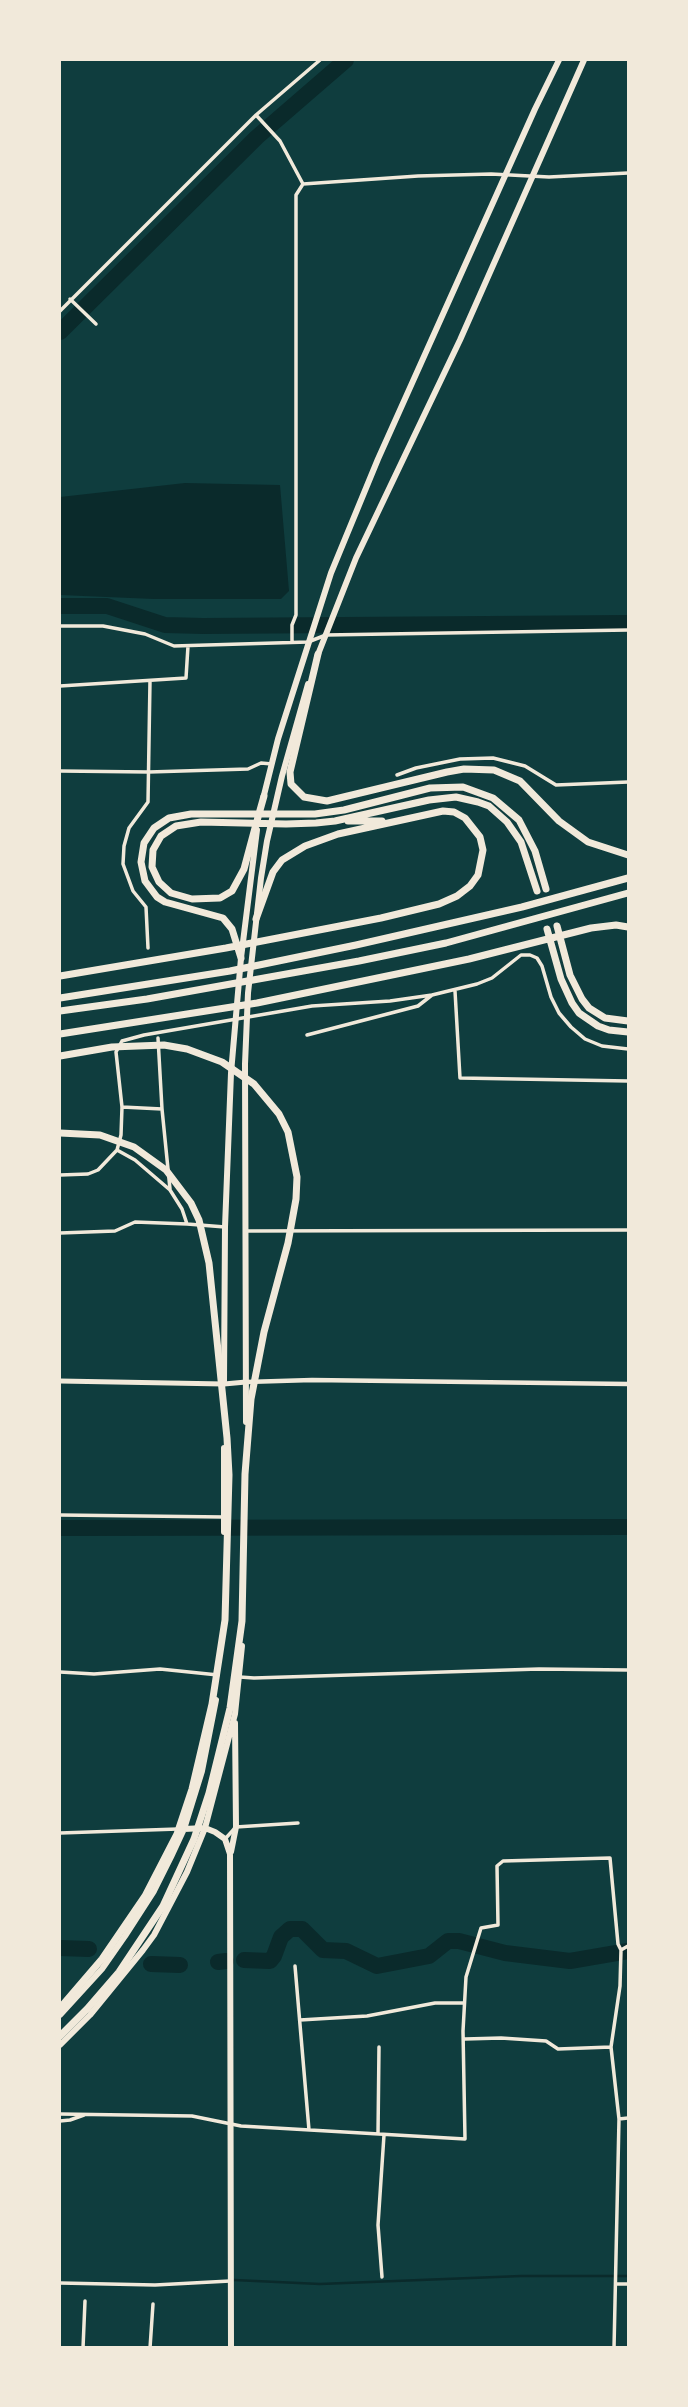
<!DOCTYPE html>
<style>
body{margin:0}
#map{position:relative;width:688px;height:2407px;overflow:hidden;background:#0f3d3e;font-family:Helvetica,sans-serif}
canvas{display:block}
.frame{position:absolute;inset:0;border:61px solid #f1e9da;pointer-events:none}
</style>
<div id="map">
<canvas width="688" height="2407"></canvas>
<div class="frame"></div>
</div>
<script>
const c = document.querySelector('canvas').getContext('2d');
c.lineJoin = 'round';
function paint(path, color) {
  c.fillStyle = color;
  c.fill(path, 'evenodd');
}
function poly(rows) {
  const path = new Path2D();
  for (const r of rows) {
    path.moveTo(r[0], r[1]);
    for (let i = 2; i < r.length; i += 2) path.lineTo(r[i], r[i + 1]);
  }
  return path;
}
function stroke(path, color, width, dash) {
  c.strokeStyle = color;
  c.lineWidth = width;
  c.lineCap = dash ? 'butt' : 'round';
  c.setLineDash(dash || []);
  c.stroke(path);
}
paint(poly([
 [185,483,280,485,289,591,281,599,154,599,60,595,60,497]
]), '#0a2a2b');
stroke(poly([
 [234,2280,320,2284,521,2276,628,2276]
]), '#0a2a2b', 2.5);
stroke(poly([
 [60,332,257,137,346,60],
 [60,606,107,606,165,625,203,626,628,623],
 [60,1528,628,1527],
 [60,1948,89,1949],
 [244,1960,270,1961,274,1956,281,1937,290,1929,302,1929,323,1950,346,1951,377,1966,429,1956,448,1941,459,1941,505,1953,570,1961,628,1951],
 [218,1962,226,1961],
 [151,1964,180,1965]
]), '#0a2a2b', 16);
stroke(poly([
 [256,115,280,141,303,184],
 [303,184,418,176,491,174,549,177,628,173],
 [70,299,96,324],
 [60,311,256,115,320,60],
 [60,626,103,626,145,634,174,646,308,642,326,635,628,630],
 [292,642,292,625,296,615,296,195,303,184],
 [60,686,186,678,188,646],
 [60,771,149,772,248,769,261,763,272,764],
 [397,775,416,768,460,759,493,758,525,766,556,785,628,782],
 [148,948,146,907,133,891,123,864,124,846,129,828,148,802,150,681],
 [455,991,460,1078,628,1081],
 [307,1035,418,1006,432,995,477,984,492,978,521,955,530,955,537,958,542,966,551,997,559,1013,571,1027,585,1039,602,1046,628,1049],
 [158,1038,162,1109],
 [122,1107,162,1109,170,1189],
 [60,1175,88,1174,98,1170,117,1150],
 [225,1227,187,1224,182,1209,170,1190,135,1160,117,1150,121,1135,122,1107,116,1052,122,1041,144,1035,312,1006,390,1001,432,995],
 [247,1231,628,1230],
 [60,1233,115,1231,135,1222,187,1224],
 [60,1515,224,1517],
 [60,1672,94,1674,160,1669,218,1675],
 [240,1677,254,1678,539,1669,628,1670],
 [60,1833,178,1829],
 [225,1839,236,1827,298,1823],
 [621,1950,628,1946],
 [295,1966,309,2130],
 [300,2020,367,2016,435,2003,464,2003],
 [465,2039,501,2038,546,2041,558,2049,611,2047],
 [60,2114,192,2116,241,2126,465,2139,463,2031,466,1977,481,1928,498,1925,497,1866,503,1861,610,1858,618,1944,621,1950,620,1986,611,2047,619,2119,614,2348],
 [619,2119,628,2118],
 [60,2121,70,2120,84,2115],
 [378,2134,379,2047],
 [382,2277,378,2225,384,2135],
 [60,2283,155,2285,230,2281],
 [616,2284,628,2284],
 [83,2348,85,2301],
 [150,2348,153,2304]
]), '#f1e9da', 3.5);
stroke(poly([
 [246,1382,312,1380,628,1384]
]), '#f1e9da', 4.5);
stroke(poly([
 [60,1381,224,1384,246,1382]
]), '#f1e9da', 5);
stroke(poly([
 [317,657,356,558,460,340,584,60],
 [263,799,278,739,331,573,378,459,535,109,559,60],
 [224,1381,225,1227,231,1073,241,958,257,830],
 [246,1422,245,1064,248,993,261,878,267,841,282,776,308,684],
 [224,1532,224,1448],
 [184,1829,205,1828,215,1832,225,1839,230,1854,231,2348],
 [231,1852,236,1827,235,1723],
 [60,2015,102,1969,125,1936,154,1891,171,1857,184,1829,202,1771,216,1700],
 [60,2045,90,2015,143,1950,154,1935,187,1872,205,1828,235,1714,242,1646]
]), '#f1e9da', 6);
stroke(poly([
 [318,654,290,772,291,784,304,797,327,801,447,772,464,769,494,770,520,781,559,821,588,842,628,855],
 [264,796,255,828,244,869,232,891,220,898,192,899,171,893,159,882,152,867,153,850,161,836,176,826,201,822,243,823,286,824,316,823,335,821,429,800,456,797,478,802,489,806,507,822,521,842,537,891],
 [348,821,382,821],
 [557,926,570,975,582,999,589,1008,605,1018,628,1021],
 [547,929,561,979,572,1003,579,1013,598,1026,609,1030,628,1032],
 [241,958,232,929,223,918,165,902,157,897,145,881,141,862,144,843,154,828,169,818,191,814,315,814,344,810,430,788,463,787,493,798,519,820,535,851,546,889],
 [60,976,226,948,381,918,439,904,457,896,470,886,478,875,483,850,480,837,465,818,454,812,443,811,338,834,305,846,282,860,273,872,256,919],
 [60,998,230,971,356,945,522,907,628,878],
 [60,1011,147,999,359,961,446,943,628,893],
 [60,1034,257,1003,469,959,591,928,616,925,628,927],
 [60,1056,112,1047,164,1045,187,1049,222,1062,254,1084,279,1114,288,1132,297,1177,296,1199,288,1243,264,1332,251,1399,245,1474,242,1621,230,1708,209,1793,194,1839,163,1906,119,1972,87,2009,60,2036],
 [60,1133,100,1135,134,1147,166,1170,191,1203,199,1220,209,1263,227,1438,229,1475,225,1620,212,1704,192,1789,177,1834,145,1896,102,1959,60,2008]
]), '#f1e9da', 7);
</script>
